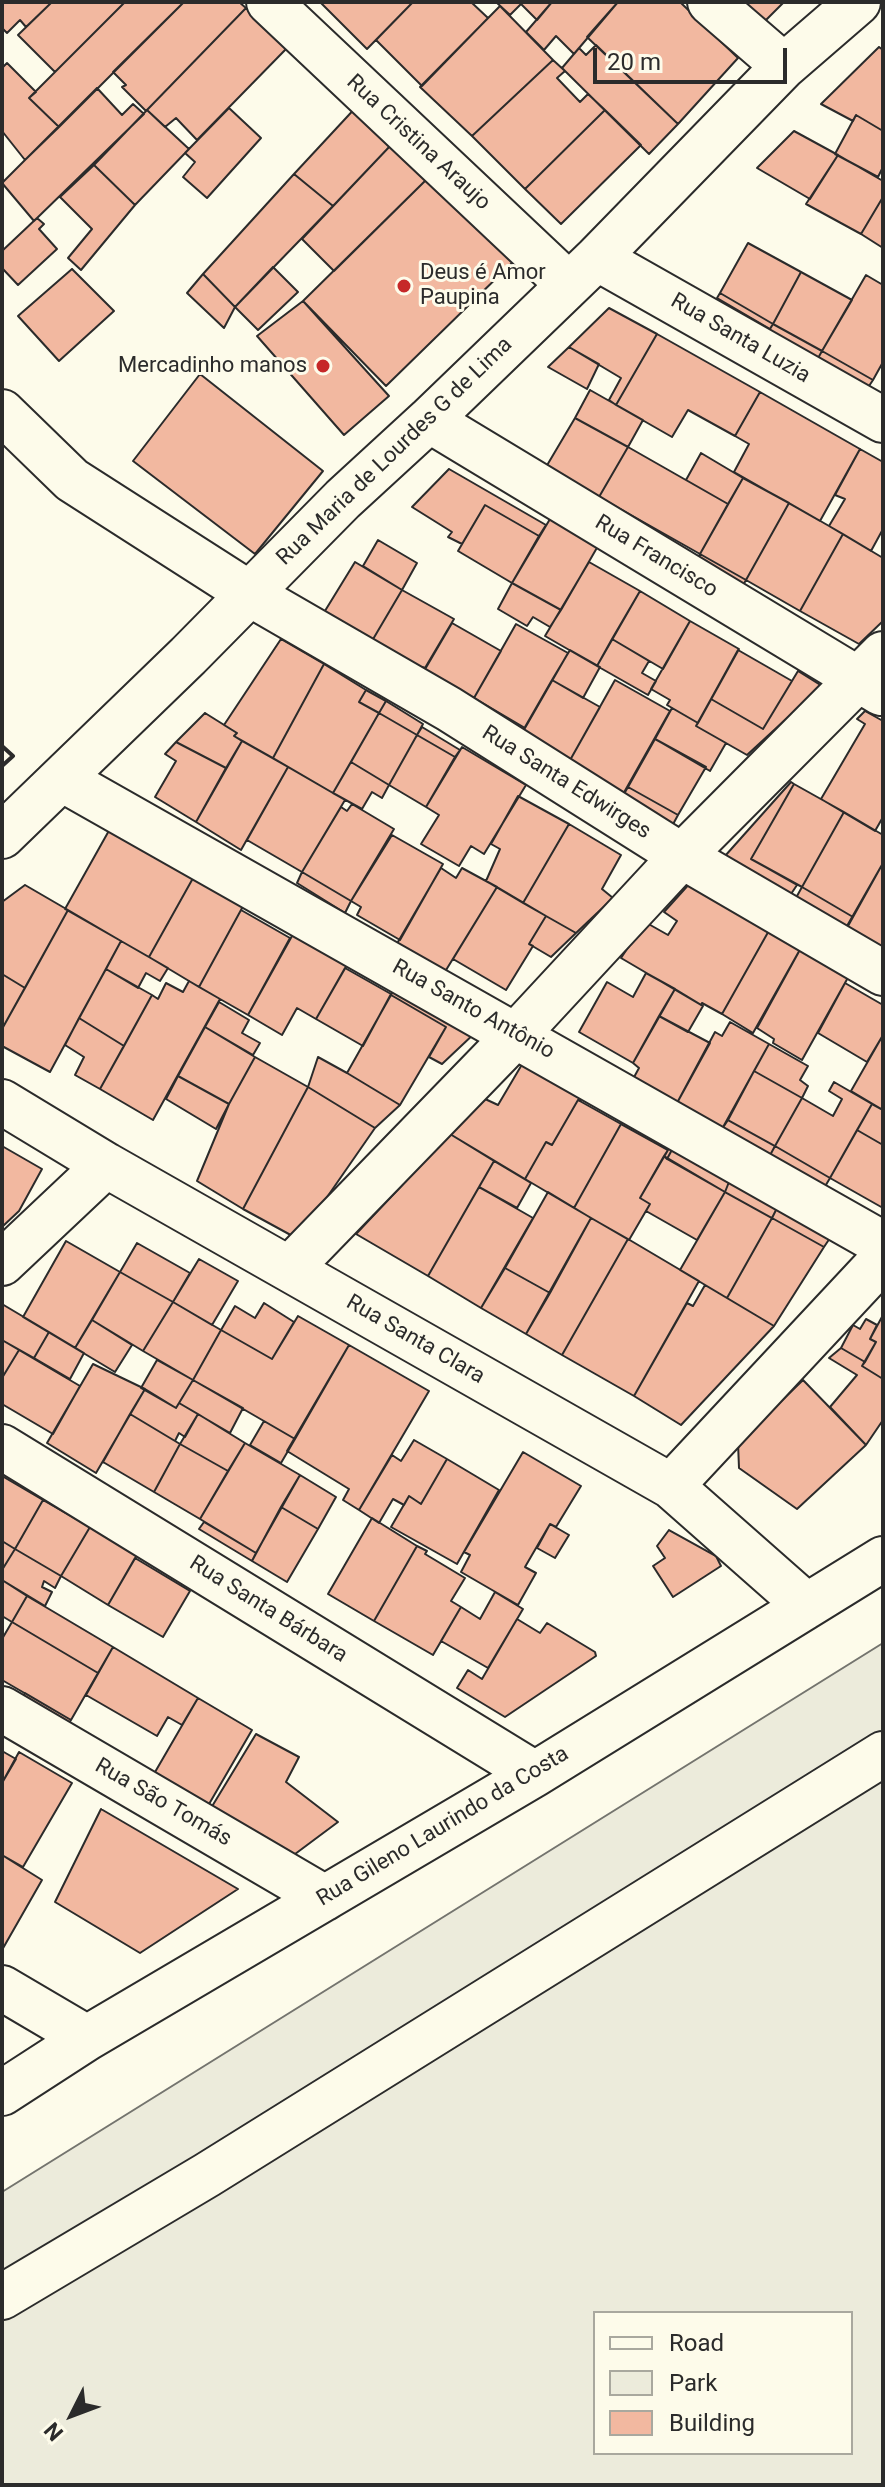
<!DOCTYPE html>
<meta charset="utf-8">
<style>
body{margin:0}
#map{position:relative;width:885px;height:2487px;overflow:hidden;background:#fdfbea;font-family:Roboto,sans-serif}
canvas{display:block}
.frame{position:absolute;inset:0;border:4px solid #2b2b2b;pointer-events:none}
.legend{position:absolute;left:593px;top:2311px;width:260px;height:144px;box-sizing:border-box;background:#fdfbea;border:2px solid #a9a89e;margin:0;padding:10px 14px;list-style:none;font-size:24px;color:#2b2b2b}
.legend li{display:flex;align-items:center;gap:16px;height:40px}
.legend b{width:40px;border:2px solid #a9a89e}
.north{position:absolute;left:32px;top:2375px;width:80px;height:80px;-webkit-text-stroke:6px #fdfbea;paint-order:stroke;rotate:228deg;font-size:22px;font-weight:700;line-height:32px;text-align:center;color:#2b2b2b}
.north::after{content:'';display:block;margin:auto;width:28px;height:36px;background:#2b2b2b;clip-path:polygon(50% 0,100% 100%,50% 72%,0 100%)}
.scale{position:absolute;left:593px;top:48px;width:194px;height:36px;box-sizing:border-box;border:4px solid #2b2b2b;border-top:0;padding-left:10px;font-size:24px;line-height:28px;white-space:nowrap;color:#2b2b2b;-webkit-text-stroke:6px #fdfbea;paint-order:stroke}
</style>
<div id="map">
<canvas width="885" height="2487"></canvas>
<div class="frame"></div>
<ul class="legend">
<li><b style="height:10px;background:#fdfbea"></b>Road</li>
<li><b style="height:22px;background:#ecebdb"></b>Park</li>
<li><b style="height:22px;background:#f2b8a0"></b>Building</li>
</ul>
<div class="north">N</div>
<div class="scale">20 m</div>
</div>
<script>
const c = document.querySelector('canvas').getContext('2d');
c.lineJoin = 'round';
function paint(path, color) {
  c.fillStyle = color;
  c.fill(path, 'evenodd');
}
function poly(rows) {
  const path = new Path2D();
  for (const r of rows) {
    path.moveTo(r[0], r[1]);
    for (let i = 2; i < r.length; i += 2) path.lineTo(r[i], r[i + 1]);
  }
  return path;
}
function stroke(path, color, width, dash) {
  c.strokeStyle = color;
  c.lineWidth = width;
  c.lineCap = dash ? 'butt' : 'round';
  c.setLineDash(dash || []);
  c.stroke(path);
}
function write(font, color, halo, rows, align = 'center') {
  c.font = font + ' Roboto,sans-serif';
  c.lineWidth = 6;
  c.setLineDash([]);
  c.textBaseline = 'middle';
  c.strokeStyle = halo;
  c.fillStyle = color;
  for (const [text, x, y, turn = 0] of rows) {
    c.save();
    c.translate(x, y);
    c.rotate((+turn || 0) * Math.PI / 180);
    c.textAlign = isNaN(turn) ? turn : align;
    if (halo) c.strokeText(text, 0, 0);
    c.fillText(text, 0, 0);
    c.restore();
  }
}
const green = poly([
 [883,1643,883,2485,2,2485,2,2192,883,1643],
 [595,2313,851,2313,851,2453,595,2453,595,2313]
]);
paint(green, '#ecebdb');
stroke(green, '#74746e', 2);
const building = poly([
 [2,2,52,2,26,27,20,20,7,33,2,28,2,2],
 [52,2,125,2,55,72,18,35,52,2],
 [125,2,184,2,59,127,29,98,125,2],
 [184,2,239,2,246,8,146,111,122,87,126,85,113,72,184,2],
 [320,2,413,2,367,49,320,2],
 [413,2,471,2,488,18,422,86,376,40,413,2],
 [496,2,552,2,537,20,521,4,510,15,496,2],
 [552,2,618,2,574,54,556,36,544,50,526,32,552,2],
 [618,2,680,2,738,58,678,124,587,37,618,2],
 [739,2,784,2,762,24,739,2],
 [500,6,553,60,472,136,420,87,500,6],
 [246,8,287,48,197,140,176,118,165,127,147,110,246,8],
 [596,45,678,124,649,154,562,68,579,48,586,55,596,45],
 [879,47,883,50,883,131,856,115,853,121,821,104,879,47],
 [553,60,565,71,557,78,580,102,588,94,605,110,525,189,472,136,553,60],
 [7,63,36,92,29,98,59,127,25,160,2,131,2,68,7,63],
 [97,88,122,115,133,104,144,114,34,221,2,183,97,88],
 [359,104,391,145,333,206,294,174,359,104],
 [229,108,261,138,207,198,183,177,195,162,185,153,229,108],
 [147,110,189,149,135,205,94,165,147,110],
 [605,110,641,145,561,224,525,189,605,110],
 [856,115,883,131,883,167,878,177,835,154,856,115],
 [794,131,838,155,810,199,757,168,794,131],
 [391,145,426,180,334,271,302,239,391,145],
 [838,155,883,181,883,197,861,234,806,204,838,155],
 [94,165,135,205,81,270,68,258,92,229,60,197,94,165],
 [294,174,333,206,235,307,203,274,294,174],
 [426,180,513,262,386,386,303,301,426,180],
 [883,197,883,248,861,234,883,197],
 [37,218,44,224,39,229,57,249,18,285,2,268,2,251,37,218],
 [748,243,801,272,773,324,720,293,748,243],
 [273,267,298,292,258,330,235,307,273,267],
 [72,269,114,311,59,361,18,316,72,269],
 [801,272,852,300,822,351,773,324,801,272],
 [203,274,235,307,224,328,187,293,203,274],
 [866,275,883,285,883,362,873,380,822,351,866,275],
 [720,293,773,324,770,329,717,298,720,293],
 [303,301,389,396,344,435,257,336,303,301],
 [609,308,657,334,616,405,609,400,621,378,569,347,609,308],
 [773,324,822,351,817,360,768,332,773,324],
 [657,334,760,392,735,436,688,410,672,437,616,405,657,334],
 [569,347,599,364,587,389,548,367,569,347],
 [822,351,873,380,867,389,817,360,822,351],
 [200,374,323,471,255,554,133,461,200,374],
 [590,390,643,420,628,447,575,418,590,390],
 [760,392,860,449,820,521,734,472,749,444,735,436,760,392],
 [575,418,628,447,599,497,546,467,575,418],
 [628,447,728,504,700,554,599,497,628,447],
 [860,449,883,462,883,529,871,551,829,526,845,499,835,495,860,449],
 [701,453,743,478,728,504,686,480,701,453],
 [449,469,546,525,539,536,485,505,462,544,448,537,452,532,412,507,449,469],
 [743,478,789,503,746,580,700,554,743,478],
 [789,503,843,534,800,611,746,580,789,503],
 [485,505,539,536,512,583,458,551,485,505],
 [550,519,598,546,561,610,512,583,550,519],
 [843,534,883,558,883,621,859,644,800,611,843,534],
 [378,540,417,563,402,590,363,566,378,540],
 [700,554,746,580,742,587,696,561,700,554],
 [355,562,402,590,369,646,320,619,355,562],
 [589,562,640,591,597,666,545,636,589,562],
 [512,583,561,610,550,627,533,617,527,626,498,609,512,583],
 [402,590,454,619,425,668,422,667,417,674,369,646,402,590],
 [640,591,690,621,663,669,612,639,640,591],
 [690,621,739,649,698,723,667,705,670,700,651,689,690,621],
 [452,623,501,651,474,698,424,671,452,623],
 [516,624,568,653,525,728,474,698,516,624],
 [281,639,324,664,273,758,234,736,237,733,224,725,281,639],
 [612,639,649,661,642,673,656,681,648,695,597,666,612,639],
 [570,650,600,667,583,698,552,680,570,650],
 [738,650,792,681,763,729,711,699,738,650],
 [324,664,366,690,359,702,379,713,333,793,273,758,324,664],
 [798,671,822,686,747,755,696,726,711,699,763,729,798,671],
 [552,680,600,707,569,762,521,734,552,680],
 [615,680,670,711,622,796,569,762,615,680],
 [366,690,386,701,379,713,359,702,366,690],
 [386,701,423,724,417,735,379,713,386,701],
 [672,708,698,723,696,726,726,743,710,771,655,739,672,708],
 [865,711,883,721,883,817,875,831,821,799,865,724,857,719,865,711],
 [205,713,237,733,234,736,242,741,226,768,176,742,205,713],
 [379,713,417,735,389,785,351,762,379,713],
 [422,727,460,750,455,757,417,735,422,727],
 [417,735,455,757,426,807,389,785,417,735],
 [655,739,706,767,678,815,628,787,655,739],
 [242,741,288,767,241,850,196,822,242,741],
 [176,742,226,768,196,822,155,797,176,761,165,754,176,742],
 [462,747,526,785,484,854,471,846,459,866,421,844,439,815,426,807,462,747],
 [351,762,389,785,382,798,372,792,362,809,333,793,351,762],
 [288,767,345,800,302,872,247,840,288,767],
 [791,782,794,784,751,859,797,885,791,894,725,856,791,782],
 [794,784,844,812,802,887,751,859,794,784],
 [628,787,678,815,671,828,621,799,628,787],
 [518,796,569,824,523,903,486,881,500,849,491,844,518,796],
 [352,804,394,829,351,901,302,872,341,807,347,811,352,804],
 [844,812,883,835,883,863,853,917,802,887,844,812],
 [569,824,621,855,602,889,613,898,576,933,523,903,569,824],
 [111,827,197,871,149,957,65,909,111,827],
 [392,835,443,864,400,940,357,915,361,907,351,901,392,835],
 [883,863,883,956,843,933,883,863],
 [441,868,456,878,462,868,497,887,443,975,395,947,441,868],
 [197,871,247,899,199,987,149,957,197,871],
 [302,872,351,901,345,913,297,883,302,872],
 [691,882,771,927,722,1014,702,1003,701,1005,621,958,645,922,668,935,677,921,664,912,691,882],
 [25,885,68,910,25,988,2,974,2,902,25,885],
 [497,887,546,916,529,944,533,946,506,990,453,959,497,887],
 [802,887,853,917,843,935,792,905,802,887],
 [68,910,121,941,50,1072,2,1046,2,1029,68,910],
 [241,910,290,938,248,1015,199,987,241,910],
 [546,916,576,933,551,957,529,944,546,916],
 [297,927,351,958,316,1019,297,1008,282,1035,248,1015,297,927],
 [771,927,802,946,753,1033,722,1014,771,927],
 [121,941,168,968,160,981,146,973,138,988,106,969,121,941],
 [802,946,850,974,802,1060,773,1043,774,1039,757,1028,802,946],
 [345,968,391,994,363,1046,316,1019,345,968],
 [106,969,152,995,124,1046,79,1018,106,969],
 [646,973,675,989,633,1063,579,1032,607,982,633,997,646,973],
 [2,974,25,988,2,1029,2,974],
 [189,981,220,999,153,1120,100,1089,152,995,158,999,166,983,183,992,189,981],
 [845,983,883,1005,883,1035,867,1062,818,1033,845,983],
 [396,984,477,1031,442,1064,429,1057,446,1027,391,995,396,984],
 [675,989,703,1006,688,1032,659,1016,675,989],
 [391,995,446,1027,400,1105,347,1073,391,995],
 [219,1002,249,1020,242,1033,260,1043,253,1055,205,1027,219,1002],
 [659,1016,710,1043,677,1103,633,1079,639,1068,633,1063,659,1016],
 [79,1018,124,1046,100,1089,75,1075,84,1057,65,1045,79,1018],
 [730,1022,769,1044,722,1129,677,1103,715,1032,722,1036,730,1022],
 [205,1027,255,1057,229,1104,178,1076,205,1027],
 [883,1035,883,1110,851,1091,883,1035],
 [769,1044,808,1066,800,1080,808,1086,802,1098,754,1071,769,1044],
 [255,1057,308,1087,243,1209,197,1181,229,1104,255,1057],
 [318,1057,347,1073,400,1105,375,1128,308,1087,318,1057],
 [524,1061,583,1095,580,1101,578,1100,552,1145,546,1142,525,1179,450,1134,483,1098,498,1105,524,1061],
 [754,1071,802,1098,775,1146,728,1120,754,1071],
 [178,1076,229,1104,216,1129,166,1099,178,1076],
 [834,1082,872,1104,830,1178,775,1146,802,1098,833,1116,842,1099,829,1091,834,1082],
 [308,1087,375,1128,298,1239,243,1209,308,1087],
 [578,1100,621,1124,574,1208,525,1179,546,1142,552,1145,578,1100],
 [872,1104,883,1110,883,1145,857,1130,872,1104],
 [624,1118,674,1146,667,1159,664,1156,668,1150,621,1124,624,1118],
 [728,1120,775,1146,768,1159,720,1132,728,1120],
 [621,1124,668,1150,640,1198,650,1204,629,1240,574,1208,621,1124],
 [857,1130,883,1145,883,1208,830,1178,857,1130],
 [450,1134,494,1161,428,1276,356,1234,450,1134],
 [2,1146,42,1169,19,1211,2,1227,2,1146],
 [674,1146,729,1182,725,1192,667,1159,674,1146],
 [775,1146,830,1178,823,1190,768,1159,775,1146],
 [664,1156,725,1192,697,1240,646,1211,650,1204,640,1198,664,1156],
 [494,1161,531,1183,517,1208,479,1187,494,1161],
 [729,1182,777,1208,772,1218,725,1192,729,1182],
 [479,1187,533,1218,481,1308,428,1276,479,1187],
 [548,1192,591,1218,550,1293,505,1268,548,1192],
 [725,1192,772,1218,727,1298,680,1270,725,1192],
 [777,1208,830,1238,824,1247,772,1218,777,1208],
 [591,1218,628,1239,562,1355,526,1334,591,1218],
 [772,1218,824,1247,774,1326,727,1298,772,1218],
 [628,1239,699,1281,634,1396,562,1355,628,1239],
 [66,1241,120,1272,75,1348,23,1317,66,1241],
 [137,1243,190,1273,173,1302,120,1272,137,1243],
 [199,1259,238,1281,212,1325,173,1302,199,1259],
 [505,1268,550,1293,526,1334,481,1308,505,1268],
 [120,1272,173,1302,143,1351,92,1320,120,1272],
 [705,1285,774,1326,681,1425,634,1396,687,1303,693,1306,705,1285],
 [173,1302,221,1330,193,1380,143,1351,173,1302],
 [264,1303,294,1322,272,1359,221,1330,235,1306,255,1318,264,1303],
 [2,1304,49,1332,34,1358,2,1340,2,1304],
 [883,1315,883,1379,862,1366,876,1342,870,1339,883,1315],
 [298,1316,349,1345,295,1439,193,1380,221,1330,272,1359,298,1316],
 [866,1319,877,1325,870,1339,876,1342,865,1362,841,1348,853,1325,860,1329,866,1319],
 [92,1320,132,1345,115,1372,75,1348,92,1320],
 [49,1332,84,1353,70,1379,34,1358,49,1332],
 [2,1340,19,1350,2,1378,2,1340],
 [349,1345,429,1391,359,1510,343,1500,349,1489,287,1451,349,1345],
 [841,1348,865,1362,862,1366,883,1379,883,1420,866,1445,830,1407,857,1375,829,1358,841,1348],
 [19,1350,80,1386,53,1434,2,1404,2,1378,19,1350],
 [157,1360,193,1380,176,1408,141,1388,157,1360],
 [93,1364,145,1389,96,1473,47,1443,93,1364],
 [193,1380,243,1408,230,1433,179,1403,193,1380],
 [803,1380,866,1445,797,1509,739,1468,738,1443,803,1380],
 [145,1389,176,1408,179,1403,198,1414,185,1437,179,1433,175,1441,130,1414,145,1389],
 [130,1414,180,1444,154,1492,103,1462,130,1414],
 [198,1414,245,1443,228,1471,180,1444,198,1414],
 [264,1421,295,1439,281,1463,250,1445,264,1421],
 [414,1440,447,1459,421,1504,409,1496,404,1505,393,1499,379,1523,359,1510,392,1455,401,1461,414,1440],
 [245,1443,300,1475,256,1553,200,1519,245,1443],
 [180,1444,228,1471,200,1519,154,1492,180,1444],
 [523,1452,581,1486,556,1527,550,1524,525,1567,536,1573,518,1605,461,1572,470,1555,464,1552,523,1452],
 [447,1459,499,1490,457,1564,391,1527,409,1496,421,1504,447,1459],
 [300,1475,336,1497,318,1529,281,1507,300,1475],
 [2,1476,43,1500,15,1549,2,1541,2,1476],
 [43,1500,90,1527,61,1576,15,1549,43,1500],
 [281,1507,318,1529,287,1582,252,1561,281,1507],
 [372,1518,417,1546,374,1621,328,1594,372,1518],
 [204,1522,256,1553,252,1561,199,1529,204,1522],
 [550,1524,569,1535,555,1558,537,1548,550,1524],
 [90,1527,137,1555,108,1605,61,1576,90,1527],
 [669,1530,716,1556,721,1566,673,1597,653,1566,665,1558,657,1546,669,1530],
 [2,1541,15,1549,2,1570,2,1541],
 [417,1546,427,1551,425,1554,465,1578,451,1601,461,1607,433,1655,374,1621,417,1546],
 [15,1549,61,1576,55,1588,44,1581,42,1587,52,1592,45,1606,2,1580,2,1570,15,1549],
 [135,1558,190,1591,163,1637,108,1605,135,1558],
 [2,1580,27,1596,12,1622,2,1616,2,1580],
 [495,1592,523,1609,488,1668,441,1641,461,1607,480,1619,495,1592],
 [27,1596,113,1647,98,1673,12,1622,27,1596],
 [517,1619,540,1633,547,1623,595,1652,596,1656,505,1717,457,1688,468,1670,482,1679,517,1619],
 [12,1622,98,1673,71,1720,2,1680,2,1639,12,1622],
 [113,1647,198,1698,182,1725,168,1717,157,1736,86,1695,113,1647],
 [25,1693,71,1720,65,1729,19,1702,25,1693],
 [198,1698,252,1730,205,1811,151,1779,198,1698],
 [256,1734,299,1757,286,1782,338,1822,283,1863,208,1813,256,1734],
 [2,1751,16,1759,2,1783,2,1751],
 [19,1752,72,1783,23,1867,2,1855,2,1783,19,1752],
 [101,1809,238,1889,140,1953,55,1902,101,1809],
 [2,1855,42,1880,2,1950,2,1855]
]);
paint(building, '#f2b8a0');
stroke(building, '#2b2b2b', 2);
const street = poly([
 [269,2,568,284],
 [710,2,784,66],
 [597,258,883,420],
 [2,412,72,480,250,594,449,709,682,856,883,973],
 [429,420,881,693],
 [62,779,883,1244],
 [2,836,188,656,343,499,429,420,597,258,784,66,858,2],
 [2,1102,106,1165,671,1486,807,1606],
 [2,1263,106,1165],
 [290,1268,517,1034,682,856,883,654],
 [2,1447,535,1774],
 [671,1486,883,1259],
 [2,1709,325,1898],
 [2,1988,87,2038],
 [2,2093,87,2038,535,1774,883,1559],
 [2,2297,207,2175,883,1754]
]);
stroke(street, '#2b2b2b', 48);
stroke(street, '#fdfbea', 44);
stroke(poly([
 [2,746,13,756,2,766]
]), '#2b2b2b', 4);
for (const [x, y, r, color] of [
 [404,286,8,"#c62828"],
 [323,366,8,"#c62828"]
]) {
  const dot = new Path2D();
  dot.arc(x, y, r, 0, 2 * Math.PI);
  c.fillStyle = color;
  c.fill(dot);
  stroke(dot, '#fdfbea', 3);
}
write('22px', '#2b2b2b', '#fdfbea', [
 ["Rua Cristina Araujo",418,143,43],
 ["Rua Santa Luzia",740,339,30],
 ["Rua Maria de Lourdes G de Lima",395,452,-44],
 ["Rua Francisco",656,557,31],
 ["Rua Santa Edwirges",566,783,32],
 ["Rua Santo Antônio",473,1010,29],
 ["Rua Santa Clara",415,1340,30],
 ["Rua Santa Bárbara",268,1610,32],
 ["Rua São Tomás",163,1803,30],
 ["Rua Gileno Laurindo da Costa",443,1827,-31]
]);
write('22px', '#2b2b2b', '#fdfbea', [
 ["Deus é Amor",420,273],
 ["Paupina",420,298],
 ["Mercadinho manos",307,366,"right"]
], 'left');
</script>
